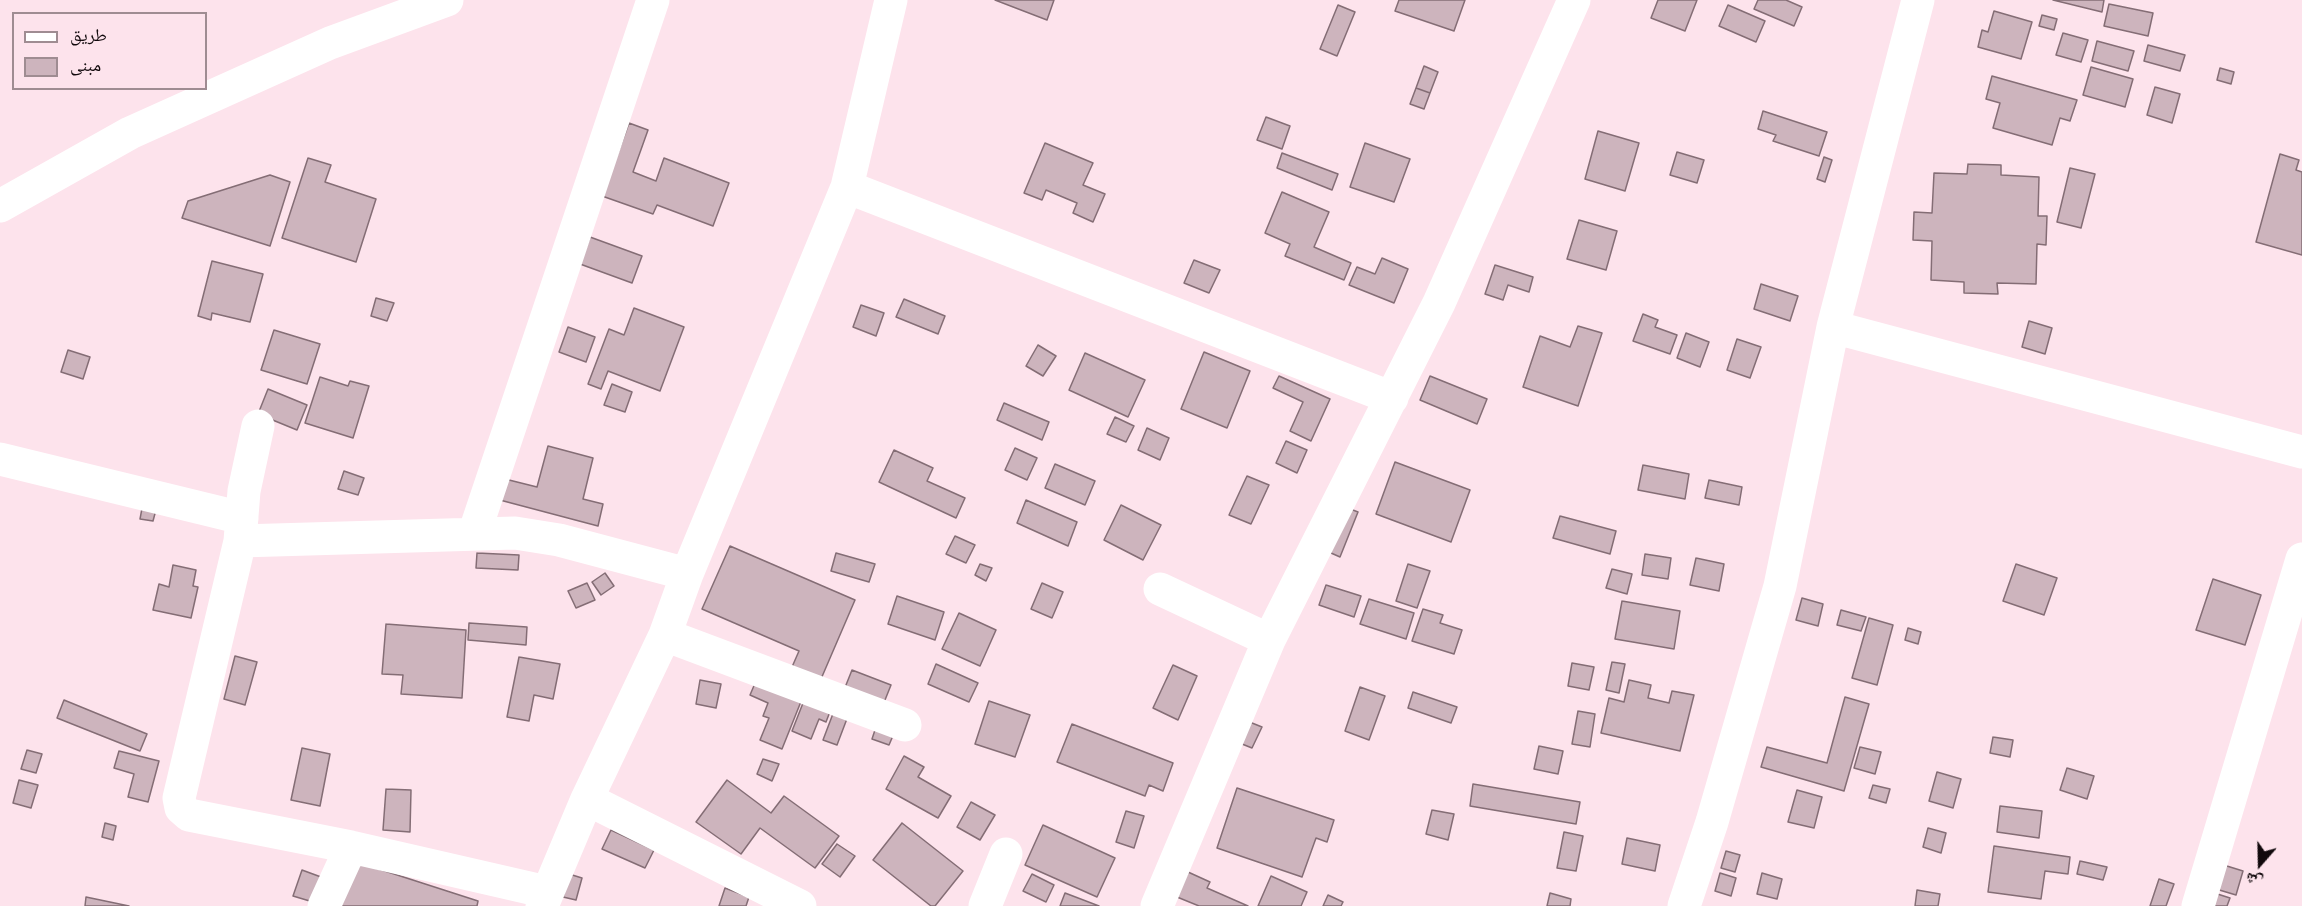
<!DOCTYPE html>
<meta charset="utf-8">
<style>
body{margin:0}
#map{position:relative;width:2302px;height:906px;overflow:hidden;background:#fde3ec;font-family:Barlow,"Noto Naskh Arabic",sans-serif}
canvas{display:block}
.legend{position:absolute;left:12px;top:12px;width:195px;height:78px;box-sizing:border-box;background:#fde3ec;border:2px solid #9f8c92;margin:0;padding:8px 10px;list-style:none;font-size:18px;color:#11090c}
.legend li{display:flex;align-items:center;gap:12px;height:30px}
.legend b{width:30px;border:2px solid #9f8c92}
.north{position:absolute;left:2230px;top:834px;width:60px;height:60px;-webkit-text-stroke:4px #fde3ec;paint-order:stroke;rotate:200deg;font-size:16px;font-weight:700;line-height:24px;text-align:center;color:#11090c}
.north::after{content:'';display:block;margin:auto;width:21px;height:27px;background:#11090c;clip-path:polygon(50% 0,100% 100%,50% 72%,0 100%)}
</style>
<div id="map">
<canvas width="2302" height="906"></canvas>
<ul class="legend">
<li><b style="height:8px;background:#fff"></b>طريق</li>
<li><b style="height:16px;background:#cdb4bd"></b>مبنى</li>
</ul>
<div class="north">ش</div>
</div>
<script>
const c = document.querySelector('canvas').getContext('2d');
c.lineJoin = 'round';
function paint(path, color) {
  c.fillStyle = color;
  c.fill(path, 'evenodd');
}
function poly(rows) {
  const path = new Path2D();
  for (const r of rows) {
    path.moveTo(r[0], r[1]);
    for (let i = 2; i < r.length; i += 2) path.lineTo(r[i], r[i + 1]);
  }
  return path;
}
function stroke(path, color, width, dash) {
  c.strokeStyle = color;
  c.lineWidth = width;
  c.lineCap = dash ? 'butt' : 'round';
  c.setLineDash(dash || []);
  c.stroke(path);
}
const building = poly([
 [995,0,1054,0,1047,20,995,0],
 [1399,0,1465,0,1454,31,1395,11,1399,0],
 [1658,0,1697,0,1685,31,1651,18,1658,0],
 [1758,0,1786,0,1802,7,1794,26,1754,9,1758,0],
 [2053,0,2104,0,2102,12,2053,0],
 [2109,4,2153,13,2148,36,2104,26,2109,4],
 [1338,5,1355,12,1337,56,1320,49,1338,5],
 [1728,5,1765,21,1756,42,1719,26,1728,5],
 [1994,11,2032,22,2021,59,1978,47,1982,30,1988,32,1994,11],
 [2042,15,2057,19,2054,30,2039,26,2042,15],
 [2063,33,2088,40,2081,62,2056,55,2063,33],
 [2097,41,2134,51,2128,71,2092,61,2097,41],
 [2148,45,2185,55,2180,71,2144,61,2148,45],
 [1424,66,1438,72,1430,93,1416,88,1424,66],
 [2091,67,2133,79,2125,107,2083,95,2091,67],
 [2220,68,2234,72,2231,84,2217,80,2220,68],
 [1992,76,2077,100,2070,121,2060,118,2052,145,1993,128,2000,103,1986,99,1992,76],
 [2155,87,2180,94,2172,123,2147,115,2155,87],
 [1416,88,1430,93,1424,109,1410,104,1416,88],
 [1763,111,1827,132,1819,156,1773,141,1776,135,1758,129,1763,111],
 [1266,117,1290,126,1282,149,1257,140,1266,117],
 [629,123,648,130,633,172,656,181,664,158,729,183,713,226,657,205,653,214,602,196,629,123],
 [1598,131,1639,143,1625,191,1585,179,1598,131],
 [1045,143,1093,163,1083,185,1105,194,1093,222,1073,213,1077,203,1046,190,1042,200,1024,193,1045,143],
 [1365,143,1410,159,1394,202,1350,187,1365,143],
 [1677,152,1704,160,1697,183,1670,175,1677,152],
 [1282,153,1338,174,1332,190,1277,168,1282,153],
 [2280,154,2299,160,2296,170,2302,172,2302,255,2256,242,2280,154],
 [1824,157,1832,160,1825,182,1817,179,1824,157],
 [308,158,331,165,325,182,376,199,356,262,282,238,308,158],
 [1968,164,2001,165,2001,175,2039,177,2038,216,2047,216,2046,245,2037,244,2036,284,1997,283,1998,294,1964,293,1964,282,1931,280,1932,241,1913,240,1914,212,1932,213,1934,173,1967,174,1968,164],
 [2070,168,2095,174,2081,228,2057,222,2070,168],
 [270,175,290,182,270,246,182,218,188,201,270,175],
 [1282,192,1329,212,1314,247,1351,263,1344,280,1285,256,1290,244,1265,233,1282,192],
 [1579,220,1617,231,1606,270,1567,259,1579,220],
 [590,237,642,256,632,283,580,264,590,237],
 [1382,258,1408,269,1394,303,1349,285,1357,267,1375,274,1382,258],
 [1194,260,1220,270,1209,293,1184,283,1194,260],
 [212,261,263,274,250,322,212,313,211,320,198,316,212,261],
 [1495,265,1533,277,1529,292,1508,285,1503,300,1485,294,1495,265],
 [1761,284,1798,296,1790,321,1754,309,1761,284],
 [376,298,394,303,387,321,371,316,376,298],
 [904,299,945,316,938,334,896,317,904,299],
 [861,305,884,313,876,336,853,327,861,305],
 [634,308,684,327,660,391,608,371,601,389,588,384,609,329,624,335,634,308],
 [1643,314,1658,320,1655,327,1677,335,1670,354,1633,341,1643,314],
 [2029,321,2052,328,2045,354,2022,347,2029,321],
 [1578,326,1602,333,1578,406,1523,387,1540,336,1570,347,1578,326],
 [568,327,595,337,586,362,559,352,568,327],
 [274,330,320,344,307,384,261,370,274,330],
 [1686,333,1709,342,1700,367,1677,358,1686,333],
 [1737,339,1761,347,1750,378,1727,370,1737,339],
 [1038,345,1056,356,1043,376,1026,366,1038,345],
 [68,350,90,357,83,379,61,372,68,350],
 [1204,352,1250,371,1227,428,1181,409,1204,352],
 [1085,353,1145,380,1128,417,1069,390,1085,353],
 [1279,376,1330,399,1311,441,1290,431,1303,402,1273,388,1279,376],
 [1430,376,1487,399,1477,424,1420,400,1430,376],
 [320,377,348,386,350,381,369,386,353,438,305,423,320,377],
 [612,384,632,392,625,412,604,405,612,384],
 [268,389,307,405,297,430,258,414,268,389],
 [1004,403,1049,422,1042,440,997,420,1004,403],
 [1115,417,1134,426,1126,442,1107,434,1115,417],
 [1147,428,1169,438,1160,460,1138,450,1147,428],
 [1286,441,1307,450,1297,473,1276,463,1286,441],
 [548,446,593,458,583,499,603,504,598,526,496,499,501,478,537,487,548,446],
 [1015,448,1037,458,1027,480,1005,470,1015,448],
 [894,450,933,468,927,481,965,498,956,518,879,482,894,450],
 [1395,462,1470,490,1451,542,1376,514,1395,462],
 [1055,464,1095,481,1085,505,1045,488,1055,464],
 [1643,465,1689,474,1685,499,1638,490,1643,465],
 [344,471,364,478,358,495,338,489,344,471],
 [1247,476,1269,485,1251,524,1229,515,1247,476],
 [1709,480,1742,487,1739,505,1705,498,1709,480],
 [1026,500,1077,522,1068,546,1017,523,1026,500],
 [143,503,157,506,153,521,140,519,143,503],
 [1121,505,1161,525,1143,560,1104,540,1121,505],
 [1340,505,1358,512,1340,557,1322,549,1340,505],
 [1560,516,1616,531,1610,554,1553,538,1560,516],
 [955,536,975,545,966,563,946,554,955,536],
 [730,546,855,600,821,679,792,667,799,651,702,609,730,546],
 [477,553,519,555,518,570,476,568,477,553],
 [836,553,875,564,869,582,831,571,836,553],
 [1645,554,1671,558,1668,579,1642,575,1645,554],
 [1696,558,1724,564,1719,591,1690,585,1696,558],
 [980,564,992,568,986,581,975,575,980,564],
 [1408,564,1430,571,1417,608,1396,601,1408,564],
 [2016,564,2057,578,2044,615,2003,601,2016,564],
 [173,565,196,570,193,586,198,587,191,618,153,610,159,584,169,587,173,565],
 [1612,569,1632,574,1627,594,1606,588,1612,569],
 [605,573,614,586,601,595,592,582,605,573],
 [2213,579,2261,595,2245,645,2196,630,2213,579],
 [587,583,595,600,576,608,568,591,587,583],
 [1042,583,1063,592,1052,618,1031,609,1042,583],
 [1326,585,1361,596,1354,617,1319,605,1326,585],
 [897,596,944,612,935,640,888,624,897,596],
 [1802,598,1823,604,1818,626,1796,620,1802,598],
 [1369,599,1414,613,1406,639,1360,624,1369,599],
 [1622,601,1680,611,1674,649,1615,639,1622,601],
 [1423,609,1443,615,1440,623,1462,630,1454,654,1412,641,1423,609],
 [1841,610,1866,617,1861,631,1837,625,1841,610],
 [959,613,996,630,980,666,942,649,959,613],
 [1869,618,1893,625,1877,685,1852,678,1869,618],
 [469,623,527,627,526,645,468,640,469,623],
 [386,624,466,630,462,698,401,694,403,675,382,674,386,624],
 [1908,628,1921,632,1918,644,1905,640,1908,628],
 [235,656,257,662,245,705,224,699,235,656],
 [519,657,560,664,553,699,534,695,529,721,507,717,519,657],
 [1612,662,1625,664,1619,693,1606,690,1612,662],
 [1572,663,1594,667,1589,690,1568,686,1572,663],
 [936,664,978,683,969,702,928,684,936,664],
 [1173,665,1197,676,1178,720,1153,708,1173,665],
 [852,670,891,685,883,705,844,690,852,670],
 [700,680,721,684,716,708,696,704,700,680],
 [1629,680,1651,685,1648,698,1669,703,1672,691,1694,695,1680,751,1601,733,1609,698,1624,702,1629,680],
 [756,681,802,699,782,749,760,740,769,718,763,716,768,703,750,695,756,681],
 [1360,687,1385,696,1369,740,1345,731,1360,687],
 [1413,692,1457,707,1451,723,1408,708,1413,692],
 [1845,697,1869,704,1844,791,1761,767,1767,747,1827,763,1845,697],
 [805,698,831,709,826,722,819,719,811,739,792,731,805,698],
 [64,700,147,734,140,751,57,718,64,700],
 [989,701,1030,715,1015,757,975,744,989,701],
 [834,711,848,716,837,745,823,740,834,711],
 [1578,711,1595,714,1590,747,1572,744,1578,711],
 [1247,721,1262,727,1252,748,1237,742,1247,721],
 [877,724,895,731,889,745,872,739,877,724],
 [1072,724,1173,763,1163,791,1149,785,1145,796,1057,762,1072,724],
 [1993,737,2013,740,2010,757,1990,753,1993,737],
 [1539,746,1563,751,1558,774,1534,769,1539,746],
 [1860,747,1881,752,1875,774,1854,768,1860,747],
 [302,748,330,754,320,806,291,800,302,748],
 [27,750,42,754,36,773,21,769,27,750],
 [119,751,159,761,148,802,128,797,134,774,114,768,119,751],
 [904,756,924,767,918,777,951,796,938,818,886,789,904,756],
 [763,759,779,764,772,781,757,774,763,759],
 [2067,768,2094,776,2087,799,2060,790,2067,768],
 [1937,772,1961,779,1953,808,1929,801,1937,772],
 [19,780,38,785,31,808,13,803,19,780],
 [727,780,771,813,784,796,839,836,815,868,760,828,741,854,696,822,727,780],
 [1473,784,1580,802,1576,824,1470,806,1473,784],
 [1873,785,1890,789,1886,803,1869,798,1873,785],
 [1237,788,1334,820,1327,842,1316,838,1302,877,1217,848,1237,788],
 [386,789,411,790,410,832,383,830,386,789],
 [1797,790,1822,797,1814,828,1788,822,1797,790],
 [971,802,995,815,980,840,957,827,971,802],
 [2000,806,2042,811,2039,838,1997,832,2000,806],
 [1432,810,1454,814,1448,840,1426,834,1432,810],
 [1126,811,1144,816,1134,848,1116,842,1126,811],
 [105,823,116,826,113,840,102,837,105,823],
 [902,823,963,871,935,906,931,906,873,860,902,823],
 [1043,825,1115,858,1097,897,1025,865,1043,825],
 [1928,828,1946,833,1941,853,1923,847,1928,828],
 [611,830,654,850,645,868,602,849,611,830],
 [1564,832,1583,836,1576,871,1557,868,1564,832],
 [1627,838,1660,845,1655,871,1622,864,1627,838],
 [837,844,855,856,840,877,822,864,837,844],
 [1994,846,2070,857,2068,874,2045,871,2041,899,1988,892,1994,846],
 [1726,851,1740,855,1735,872,1721,868,1726,851],
 [2080,861,2107,867,2103,880,2077,874,2080,861],
 [2214,862,2243,871,2236,895,2206,886,2214,862],
 [360,863,478,901,477,906,332,906,360,863],
 [302,870,321,877,313,902,293,896,302,870],
 [1188,872,1210,882,1207,888,1248,906,1199,906,1177,897,1188,872],
 [1720,873,1736,878,1731,896,1715,891,1720,873],
 [1762,873,1782,879,1777,899,1757,894,1762,873],
 [569,874,582,878,576,900,563,897,569,874],
 [1032,874,1054,885,1046,902,1023,891,1032,874],
 [1271,876,1307,892,1301,906,1258,906,1271,876],
 [2159,879,2174,884,2166,906,2150,906,2159,879],
 [725,888,749,897,746,906,719,906,725,888],
 [1917,890,1940,894,1938,906,1915,906,1917,890],
 [2208,891,2230,898,2227,906,2209,906,2208,891],
 [1065,893,1099,906,1060,906,1065,893],
 [1550,893,1571,899,1570,906,1547,906,1550,893],
 [1328,895,1343,902,1341,906,1323,906,1328,895],
 [86,897,129,906,85,906,86,897]
]);
paint(building, '#cdb4bd');
stroke(building, '#846d75', 1.5);
stroke(poly([
 [847,187,1392,398],
 [1833,327,2302,452],
 [258,426,244,491,240,541,179,798,181,808,189,815,351,847,547,892],
 [0,459,242,518],
 [474,534,653,0],
 [240,541,515,533,559,540,687,574],
 [1160,589,1269,640],
 [665,635,905,725],
 [587,799,800,906],
 [324,906,351,847],
 [542,906,587,799,665,635,687,574,847,187,891,0],
 [985,906,1006,854],
 [1157,906,1269,640,1439,303,1574,0],
 [1684,906,1712,822,1780,586,1833,327,1918,0],
 [2198,906,2302,559]
]), '#fff', 33);
stroke(poly([
 [0,206,130,133,330,43,447,0]
]), '#fff', 33);
</script>
